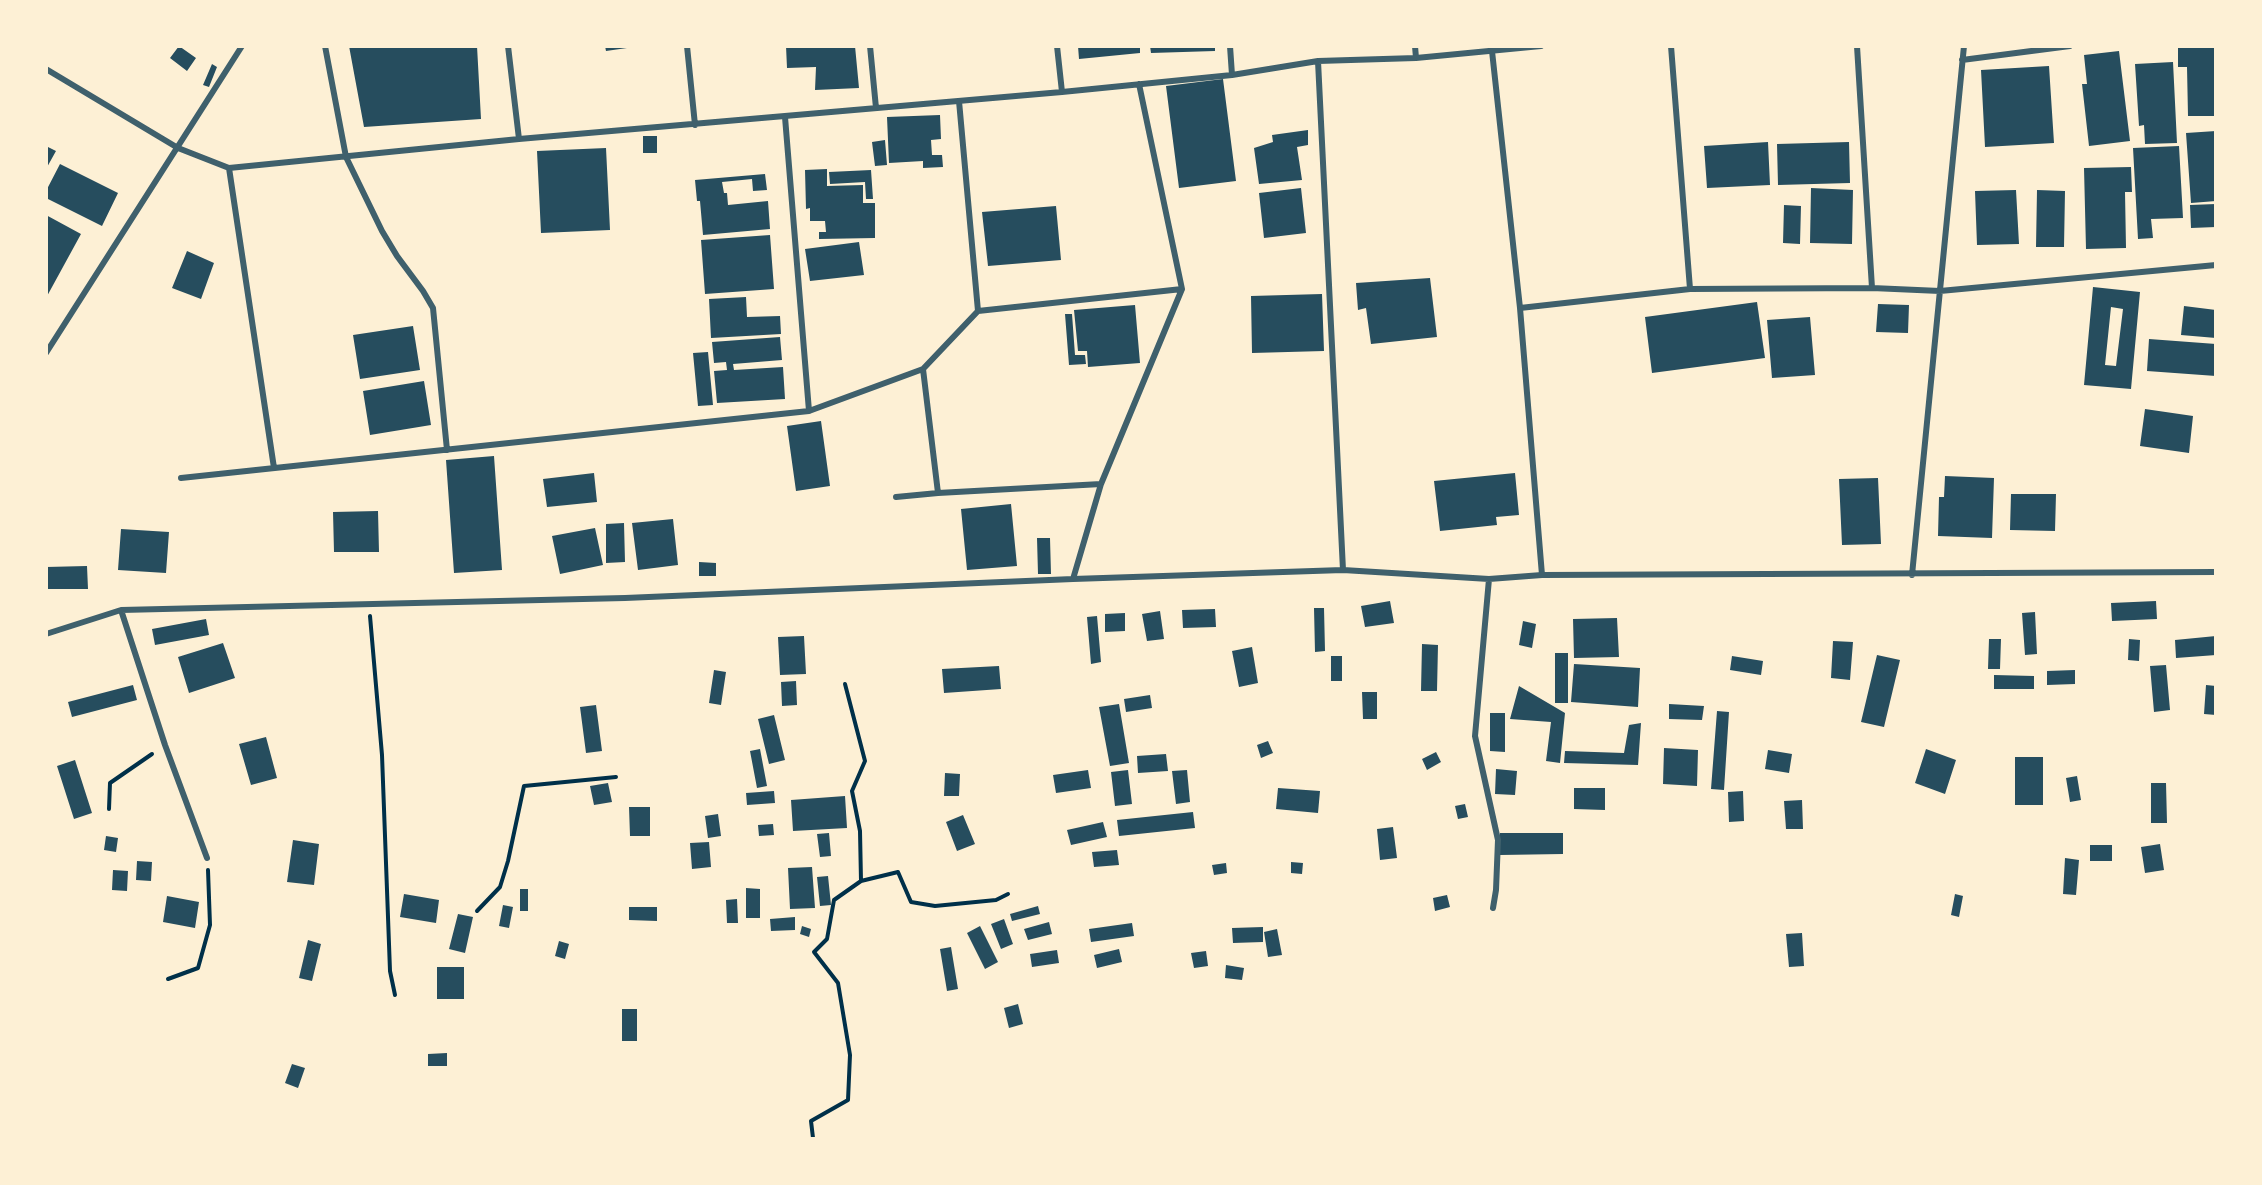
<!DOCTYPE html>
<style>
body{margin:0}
#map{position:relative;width:2262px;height:1185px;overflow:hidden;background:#fdf0d5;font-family:Arial,sans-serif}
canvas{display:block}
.frame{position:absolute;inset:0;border:48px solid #fdf0d5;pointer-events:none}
</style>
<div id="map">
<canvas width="2262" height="1185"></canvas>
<div class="frame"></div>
</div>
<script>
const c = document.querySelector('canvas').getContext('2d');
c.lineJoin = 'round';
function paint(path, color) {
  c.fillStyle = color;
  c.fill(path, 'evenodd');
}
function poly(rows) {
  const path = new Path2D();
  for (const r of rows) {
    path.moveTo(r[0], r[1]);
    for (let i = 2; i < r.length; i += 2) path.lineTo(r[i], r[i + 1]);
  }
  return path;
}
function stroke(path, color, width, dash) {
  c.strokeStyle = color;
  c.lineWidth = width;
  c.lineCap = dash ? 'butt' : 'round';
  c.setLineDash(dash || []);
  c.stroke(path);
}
paint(poly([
 [179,46,196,58,187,71,170,58],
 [349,46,477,46,481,119,364,127],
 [605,46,627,46,627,48,606,51],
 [786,46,855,46,859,88,815,90,816,67,787,68],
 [1078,46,1140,46,1140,53,1079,59],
 [1150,46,1215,46,1215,51,1151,53],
 [2178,46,2216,46,2216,116,2188,116,2187,67,2178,67],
 [2119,51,2130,141,2089,146,2082,84,2087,84,2084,55],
 [2173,62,2177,143,2145,144,2144,125,2139,126,2135,64],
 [212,64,217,67,209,87,203,85],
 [2049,66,2054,143,1985,147,1981,70],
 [1223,79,1236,181,1179,188,1166,86],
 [940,115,941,139,931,140,932,155,942,155,943,167,923,168,923,161,889,163,887,117],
 [1308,130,1308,145,1297,147,1302,180,1259,184,1254,148,1273,142,1272,135],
 [2216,131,2216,201,2191,203,2186,133],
 [643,136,657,136,657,153,643,153],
 [885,140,887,165,875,166,872,142],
 [1768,142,1770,185,1707,188,1704,146],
 [1849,142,1850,183,1778,185,1777,144],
 [46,146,56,151,46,169],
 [2179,146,2183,218,2151,219,2153,238,2138,239,2133,148],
 [606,148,610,230,541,233,537,151],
 [60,164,118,193,102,226,46,198,46,191],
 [2131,167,2132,192,2125,192,2126,248,2086,249,2084,168],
 [827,169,827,186,863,185,863,203,875,203,875,238,819,239,819,232,826,232,825,221,810,221,810,208,806,209,805,170],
 [871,170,873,199,866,199,865,182,830,184,829,172],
 [765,174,767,190,753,191,752,179,722,182,724,193,727,193,728,205,768,201,770,229,703,235,700,201,697,201,695,180],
 [1301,188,1306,233,1264,238,1259,193],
 [1811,188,1853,190,1852,244,1810,243],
 [2016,190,2019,244,1977,245,1975,191],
 [2037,190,2065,191,2064,247,2036,247],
 [2216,204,2216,227,2191,228,2190,205],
 [1784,205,1801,206,1800,244,1783,243],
 [1056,206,1061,260,988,266,982,212],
 [46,215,81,234,46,298],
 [770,235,774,289,705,294,701,240],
 [859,242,864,275,810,281,805,249],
 [187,251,214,263,201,299,172,288],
 [1430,278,1437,337,1371,344,1366,308,1358,310,1356,283],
 [2093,287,2140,292,2131,389,2084,385],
 [2111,307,2123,309,2116,366,2105,365],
 [1322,294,1324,351,1252,353,1251,296],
 [746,297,747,317,780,316,781,334,711,338,709,299],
 [1757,302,1765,358,1652,373,1645,317],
 [1878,304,1909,305,1908,333,1876,332],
 [1135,305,1140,363,1088,367,1087,351,1078,351,1074,310],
 [2184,306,2216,310,2216,338,2181,335],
 [1065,314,1072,314,1075,355,1085,355,1086,364,1069,365],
 [1810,317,1815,375,1772,378,1767,320],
 [413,326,420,370,360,379,353,335],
 [780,337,782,360,733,364,734,370,783,367,785,399,717,403,714,371,727,370,726,362,714,363,712,342],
 [2149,339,2216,344,2216,376,2147,371],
 [708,352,713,405,698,406,693,353],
 [424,381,431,425,370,435,363,391],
 [2145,409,2193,416,2189,453,2140,446],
 [821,421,830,486,796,491,787,426],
 [494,456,502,570,454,573,446,460],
 [594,473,597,502,547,507,543,479],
 [1515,473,1519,515,1496,517,1497,525,1440,531,1434,481],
 [1945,476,1994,478,1992,538,1938,536,1939,497,1944,497],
 [1878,478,1881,544,1842,545,1839,479],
 [2011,494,2056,494,2055,531,2010,530],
 [1011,504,1017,566,967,570,961,509],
 [378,511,379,552,334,552,333,512],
 [673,519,678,565,638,570,632,523],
 [624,523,625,562,606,563,606,524],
 [595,528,603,565,560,574,552,536],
 [121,529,169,532,166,573,118,570],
 [1037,538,1050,538,1051,574,1038,574],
 [699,562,716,563,716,576,699,576],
 [87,566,88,589,46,589,46,567],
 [1390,601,1394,623,1365,627,1361,606],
 [2156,601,2157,619,2112,621,2111,603],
 [1314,608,1324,608,1325,651,1315,652],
 [1215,609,1216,627,1183,628,1182,610],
 [1160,611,1164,639,1147,641,1142,614],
 [2035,612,2037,654,2025,655,2022,613],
 [1125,613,1125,631,1105,632,1105,614],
 [1097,616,1101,662,1091,664,1087,617],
 [1617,618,1619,657,1574,658,1573,619],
 [206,619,209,635,155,645,152,629],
 [1523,621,1536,624,1532,648,1519,645],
 [804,636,806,674,780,675,778,637],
 [2216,636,2216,655,2176,658,2175,640],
 [1989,639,2001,639,2000,669,1988,669],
 [2129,639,2140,640,2139,661,2128,660],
 [1833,641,1853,642,1850,680,1831,678],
 [223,643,235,678,189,693,178,657],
 [1422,644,1438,645,1437,691,1421,691],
 [1252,647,1258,683,1239,687,1232,651],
 [1555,653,1568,653,1568,703,1555,703],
 [1877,655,1900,660,1884,727,1861,722],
 [1331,656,1342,656,1342,681,1331,681],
 [1732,656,1763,661,1761,675,1730,670],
 [1574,664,1640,668,1638,707,1571,702],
 [2166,665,2170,710,2154,712,2150,666],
 [999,666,1001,689,944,693,942,669],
 [714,670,726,672,721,705,709,703],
 [2075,670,2075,684,2047,685,2047,671],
 [1994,675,2034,676,2034,689,1994,689],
 [796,681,797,705,782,706,781,682],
 [133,685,137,700,72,717,68,702],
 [2206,685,2216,686,2216,715,2204,714],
 [1519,686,1565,713,1560,763,1546,761,1551,722,1510,719],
 [1362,692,1377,692,1377,719,1363,719],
 [1150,695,1152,708,1126,712,1124,699],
 [1119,704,1129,763,1110,766,1099,707],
 [1669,704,1704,706,1702,720,1669,719],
 [596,705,602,751,586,753,580,707],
 [1717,711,1729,712,1724,790,1711,789],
 [1490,713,1505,713,1505,752,1490,751],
 [774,715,785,760,769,764,758,719],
 [1641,723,1638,765,1564,763,1565,751,1624,753,1629,725],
 [266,737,277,778,251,785,239,744],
 [1268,741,1273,753,1261,758,1257,745],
 [1664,748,1698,750,1697,786,1663,784],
 [760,749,767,786,757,788,750,751],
 [1926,749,1956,760,1945,794,1915,783],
 [1768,750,1792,754,1789,773,1765,769],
 [1436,752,1441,762,1427,770,1422,759],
 [1166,754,1168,771,1138,773,1137,756],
 [2015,757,2043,757,2043,805,2015,805],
 [75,760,92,813,74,819,57,766],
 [1496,769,1517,771,1515,795,1495,794],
 [1088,770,1091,788,1056,793,1053,775],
 [1128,770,1132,804,1115,806,1111,772],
 [1187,770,1190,802,1176,804,1172,771],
 [945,773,960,774,959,796,944,796],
 [2077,776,2081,800,2070,802,2066,778],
 [608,783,612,802,594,805,590,786],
 [2151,783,2166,783,2167,823,2151,823],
 [1278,788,1320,791,1318,813,1276,809],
 [1574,788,1605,788,1605,810,1574,809],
 [774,791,775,803,747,805,746,793],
 [1743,791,1744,821,1729,822,1728,792],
 [845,796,847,828,793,831,791,800],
 [1802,800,1803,829,1786,829,1784,801],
 [1465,804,1468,817,1458,819,1455,806],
 [629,807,650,807,650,836,630,836],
 [1193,812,1195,828,1119,836,1117,820],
 [718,814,721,836,708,838,705,816],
 [963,815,975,844,957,851,946,822],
 [1103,822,1107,837,1071,845,1067,830],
 [773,824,774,835,759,836,758,825],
 [1393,827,1397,858,1380,860,1377,829],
 [829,833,831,856,820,857,817,834],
 [1500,833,1563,833,1563,854,1500,855],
 [106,836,118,838,116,852,104,850],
 [293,840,319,844,314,885,287,882],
 [709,842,711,867,692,869,690,843],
 [2160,844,2164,870,2145,873,2141,847],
 [2090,845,2112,845,2112,861,2090,861],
 [1117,850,1119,865,1094,867,1092,852],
 [2065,858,2079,860,2076,895,2063,894],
 [137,861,152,862,151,881,136,880],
 [1291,862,1303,863,1302,874,1291,873],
 [1226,863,1227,873,1214,875,1212,865],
 [812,867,815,908,790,909,788,868],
 [113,870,128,871,127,891,112,890],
 [828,876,831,905,820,906,817,877],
 [746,888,760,889,760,918,746,918],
 [520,889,528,889,528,911,520,911],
 [404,894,439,900,436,923,400,917],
 [1955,894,1963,896,1959,917,1951,915],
 [1447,895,1450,907,1435,911,1433,898],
 [167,896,199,902,195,928,163,922],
 [737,899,738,923,727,923,726,900],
 [503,905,513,907,509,928,499,926],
 [1038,906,1040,914,1012,921,1010,914],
 [629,907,657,907,657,921,629,920],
 [458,914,473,917,465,953,449,949],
 [795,917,795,930,771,931,770,919],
 [1004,919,1013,944,1001,949,991,924],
 [1049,922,1052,934,1028,940,1024,929],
 [1132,923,1134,936,1091,942,1089,929],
 [802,926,811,929,809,937,800,934],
 [980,926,998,962,985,969,967,933],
 [1263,927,1263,942,1233,943,1232,928],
 [1277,929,1282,955,1268,957,1264,932],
 [1802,933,1804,966,1789,967,1786,934],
 [308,940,321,944,312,981,299,978],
 [559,941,569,944,565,959,555,956],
 [951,947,958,989,947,991,940,949],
 [1119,949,1122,962,1097,968,1094,955],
 [1057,950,1059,963,1032,967,1030,954],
 [1206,951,1208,966,1194,968,1191,953],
 [1226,965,1244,968,1242,980,1225,978],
 [437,967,464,967,464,999,437,999],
 [1018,1004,1023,1024,1009,1028,1004,1008],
 [622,1009,637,1009,637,1041,622,1041],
 [447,1053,447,1066,428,1066,428,1054],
 [292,1064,305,1068,298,1088,285,1083]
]), '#264d5e');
stroke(poly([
 [370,616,382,755,390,971,395,995],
 [109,809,110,783,152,754],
 [861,881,898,872,911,902,935,906,996,900,1008,894],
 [477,911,500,887,508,861,524,786,616,777],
 [168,979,198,968,210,925,208,870],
 [813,1138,811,1121,848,1100,850,1055,838,983,814,952,827,939,834,900,861,881,860,831,852,791,865,761,845,684]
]), '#003049', 4);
stroke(poly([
 [325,46,346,157,382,231,397,256,423,291,433,308,447,450],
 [508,46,519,139],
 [687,46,695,125],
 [870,46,876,108],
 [1057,46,1062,92],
 [1230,46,1232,75],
 [1415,46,1416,58],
 [1671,46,1690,289],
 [1857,46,1872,288],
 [1492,51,1520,308,1542,575],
 [1962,60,2070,46],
 [1318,61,1343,570],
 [46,69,178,148,229,168,519,139,1062,92,1232,75,1318,61,1416,58,1541,46],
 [959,101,978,311],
 [785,117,809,411],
 [229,168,274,468],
 [1520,308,1690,289,1872,288,1940,291,2216,265],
 [46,353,242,46],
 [181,478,809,411,923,369],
 [938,493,923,369,978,311,1182,289],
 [896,497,938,493,1101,484],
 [1912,575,1964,46],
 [1073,579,1101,484,1182,289,1139,84],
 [1489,579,1475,736,1498,840,1496,890,1493,908],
 [121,610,165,745,207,858],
 [46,634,121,610,625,598,1073,579,1343,570,1489,579,1542,575,2216,572]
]), '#3f606c', 6);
</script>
